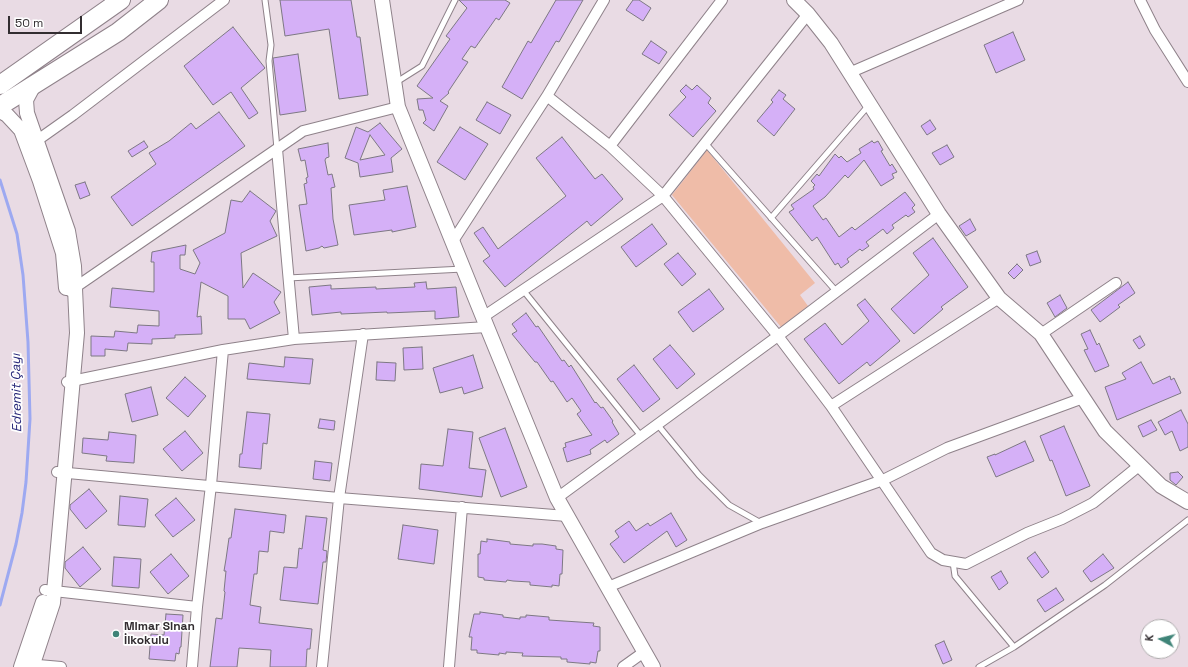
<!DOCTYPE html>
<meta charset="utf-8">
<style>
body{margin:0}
#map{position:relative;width:1188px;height:667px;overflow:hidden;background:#e9dbe4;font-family:"Space Grotesk",sans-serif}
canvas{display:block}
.north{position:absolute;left:1140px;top:619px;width:40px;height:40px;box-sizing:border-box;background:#fff;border:1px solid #adabac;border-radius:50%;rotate:277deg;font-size:11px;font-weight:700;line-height:16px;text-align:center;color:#322d30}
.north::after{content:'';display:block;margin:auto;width:14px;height:18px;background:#3f8478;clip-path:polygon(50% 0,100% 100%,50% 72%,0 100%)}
.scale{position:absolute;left:8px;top:16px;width:74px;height:18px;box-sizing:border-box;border:2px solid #322d30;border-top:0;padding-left:5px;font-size:12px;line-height:14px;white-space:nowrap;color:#322d30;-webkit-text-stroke:3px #fff;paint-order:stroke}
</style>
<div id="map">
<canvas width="1188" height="667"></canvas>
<div class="north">K</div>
<div class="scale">50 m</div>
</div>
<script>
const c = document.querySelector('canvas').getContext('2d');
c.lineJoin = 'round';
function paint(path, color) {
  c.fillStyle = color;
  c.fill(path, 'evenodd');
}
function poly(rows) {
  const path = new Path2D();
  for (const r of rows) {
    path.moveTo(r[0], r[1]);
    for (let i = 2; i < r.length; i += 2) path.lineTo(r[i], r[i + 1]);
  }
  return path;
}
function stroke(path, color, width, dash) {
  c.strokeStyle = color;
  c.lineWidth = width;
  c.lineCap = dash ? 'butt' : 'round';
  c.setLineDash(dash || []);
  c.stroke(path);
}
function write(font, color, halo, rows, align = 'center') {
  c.font = font + ' "Space Grotesk",sans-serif';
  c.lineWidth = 3.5;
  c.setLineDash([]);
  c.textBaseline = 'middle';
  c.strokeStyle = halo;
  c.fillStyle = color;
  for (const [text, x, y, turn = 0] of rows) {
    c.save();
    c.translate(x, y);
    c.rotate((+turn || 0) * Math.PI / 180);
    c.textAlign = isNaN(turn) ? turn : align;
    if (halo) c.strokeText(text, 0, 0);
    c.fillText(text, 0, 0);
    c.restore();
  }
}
paint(poly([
 [707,150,815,283,800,295,808,306,781,327,672,195]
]), '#efbca8');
stroke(poly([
 [0,180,17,234,23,275,28,342,30,419,26,482,22,513,16,544,0,605]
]), '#9da9f1', 3);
const building = poly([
 [280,0,351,0,357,37,360,37,368,95,339,99,329,29,285,36,280,0],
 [459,0,505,0,510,3,499,20,496,18,494,21,475,48,471,46,462,59,468,62,448,92,449,93,440,101,448,106,434,131,423,123,426,120,423,110,419,110,417,99,433,98,417,86,450,39,446,36,467,8,459,0],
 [556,0,583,0,559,42,556,41,522,99,502,87,528,41,531,43,556,0],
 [633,0,639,0,651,8,643,21,626,10,633,0],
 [233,27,265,68,241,88,258,113,249,119,231,92,213,105,184,66,233,27],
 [1013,32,1025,60,996,73,984,45,1013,32],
 [651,41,667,52,659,64,642,54,651,41],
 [298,54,306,111,280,115,273,58,298,54],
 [686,85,692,90,697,85,711,98,708,103,716,111,693,137,669,115,686,97,680,91,686,85],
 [779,90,786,95,783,99,795,109,774,136,757,121,773,102,771,100,779,90],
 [487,102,511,115,500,134,476,120,487,102],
 [219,112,245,146,132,226,111,197,156,164,149,153,169,141,191,123,196,129,219,112],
 [930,120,936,129,927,135,921,126,930,120],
 [380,123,402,149,391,158,393,172,360,177,358,163,345,158,356,127,368,132,380,123],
 [370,135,385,155,360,160,370,135],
 [460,127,488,144,465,180,437,162,460,127],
 [562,137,595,179,602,174,623,199,591,226,587,221,505,287,483,261,490,256,474,233,483,227,498,249,566,196,536,158,562,137],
 [144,141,148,147,132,157,128,151,144,141],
 [872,141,874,143,878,141,883,150,881,151,890,166,892,164,897,172,892,174,894,178,881,186,864,160,848,178,845,175,825,197,813,206,823,220,826,218,839,237,852,227,855,230,905,192,915,205,912,208,915,212,908,217,906,215,892,225,894,228,887,234,883,229,866,242,869,246,862,251,860,249,847,259,849,262,841,268,838,263,835,265,817,237,812,241,789,212,794,209,791,205,814,189,813,187,815,185,811,181,817,174,819,176,835,154,839,158,841,156,847,162,861,153,859,149,872,141],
 [328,143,329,157,326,158,325,160,328,175,332,174,335,187,331,188,333,219,338,245,324,248,322,246,319,248,306,251,299,205,307,204,304,184,307,183,306,178,308,177,305,160,301,161,298,149,328,143],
 [947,145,954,157,940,165,932,153,947,145],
 [85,182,90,195,80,199,75,185,85,182],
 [407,186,416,227,392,232,392,230,354,235,349,205,385,200,383,190,407,186],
 [250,191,276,211,270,221,277,236,241,253,243,288,253,273,281,292,274,302,280,313,250,329,245,319,228,319,228,296,201,282,197,317,201,316,202,334,175,335,175,338,152,339,152,344,128,343,127,351,105,349,105,356,91,356,91,336,114,337,115,331,137,333,138,325,159,326,159,311,110,307,112,288,154,292,154,262,151,262,152,252,186,245,185,255,180,255,180,269,195,274,200,263,193,250,225,233,231,200,242,202,250,191],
 [970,219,976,230,966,236,959,226,970,219],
 [652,224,667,244,636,267,621,247,652,224],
 [933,238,968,287,941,307,943,309,914,334,891,309,929,275,913,253,933,238],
 [1037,251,1041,262,1030,266,1026,255,1037,251],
 [678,253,696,274,682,286,664,264,678,253],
 [1017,264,1023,270,1014,279,1008,273,1017,264],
 [426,282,427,289,456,287,459,317,435,319,435,311,387,313,387,312,341,314,341,312,312,315,309,287,331,285,331,289,376,287,376,289,415,287,414,283,426,282],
 [1128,282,1135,293,1118,305,1120,307,1100,322,1091,310,1128,282],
 [709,289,724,309,693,332,678,312,709,289],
 [1060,295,1067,308,1055,317,1047,303,1060,295],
 [865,299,900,341,870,366,867,362,839,384,804,339,825,323,842,345,869,321,857,305,865,299],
 [526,313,536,327,538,326,562,361,564,360,569,367,571,365,595,403,596,402,601,408,603,407,613,421,612,422,619,434,607,443,605,440,590,450,591,454,567,462,563,448,566,447,565,443,592,435,577,414,581,411,572,398,567,402,553,381,551,382,537,362,535,362,512,334,517,331,512,324,526,313],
 [1090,330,1097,345,1099,343,1109,366,1095,372,1084,350,1088,349,1081,334,1090,330],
 [1140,336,1145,345,1139,349,1133,340,1140,336],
 [670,345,695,374,677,389,653,359,670,345],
 [422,347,423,369,404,370,403,348,422,347],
 [473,355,483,388,464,394,462,387,440,393,433,368,473,355],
 [285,357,313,359,310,384,247,379,249,363,284,367,285,357],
 [377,362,396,363,395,381,376,380,377,362],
 [1141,362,1153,384,1170,376,1171,380,1174,378,1181,393,1117,420,1105,387,1126,379,1122,373,1141,362],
 [634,365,660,399,643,412,617,379,634,365],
 [185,377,206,396,188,417,166,398,185,377],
 [151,387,158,415,132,422,125,394,151,387],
 [1181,410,1188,424,1188,447,1180,451,1172,431,1165,435,1158,422,1181,410],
 [247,412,270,414,267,444,263,443,261,469,239,467,240,454,242,454,247,412],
 [320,419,335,421,334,430,318,428,320,419],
 [1151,420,1157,430,1143,437,1138,426,1151,420],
 [1064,426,1090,486,1066,496,1052,460,1050,461,1040,436,1064,426],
 [505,428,527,487,501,497,479,438,505,428],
 [448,429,473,432,469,468,486,470,482,497,419,489,421,464,443,466,448,429],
 [185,431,203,453,182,471,163,449,185,431],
 [109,432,136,435,134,463,106,461,107,456,82,453,83,438,108,440,109,432],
 [1025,441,1034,461,996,477,987,457,995,454,995,455,1025,441],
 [315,461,332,463,330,481,313,479,315,461],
 [1178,472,1183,477,1176,485,1170,480,1170,473,1178,472],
 [89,489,107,511,86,529,70,509,70,505,89,489],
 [120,496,148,499,145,527,118,525,120,496],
 [176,498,195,520,173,537,155,515,176,498],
 [235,509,286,515,284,533,270,531,268,552,259,551,257,574,254,574,250,605,261,607,259,623,312,629,310,649,307,649,306,667,270,667,271,650,239,648,237,667,210,667,216,618,222,619,225,592,224,591,226,571,224,571,226,559,229,538,231,538,235,509],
 [671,513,687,540,676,547,667,531,624,563,610,544,619,537,615,531,629,521,636,531,648,523,650,526,671,513],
 [306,516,327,518,323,550,327,551,326,562,323,562,318,604,280,600,284,567,297,568,299,548,302,549,306,516],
 [403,525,438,530,434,564,398,559,403,525],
 [487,539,510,542,510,544,533,546,533,544,542,544,556,546,556,549,563,550,562,574,560,574,559,586,552,585,552,587,530,585,530,582,513,581,507,580,506,582,484,580,484,578,478,577,478,554,480,554,481,541,487,542,487,539],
 [83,547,101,569,80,587,65,568,65,562,83,547],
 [1035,552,1049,572,1042,578,1027,558,1035,552],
 [171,554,189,576,168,594,150,572,171,554],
 [1103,554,1114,568,1091,582,1083,571,1103,554],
 [114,557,141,559,139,588,112,586,114,557],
 [1001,571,1008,583,999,590,991,577,1001,571],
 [1056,588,1064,600,1045,612,1037,600,1056,588],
 [480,612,503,615,503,617,520,619,520,617,526,617,526,615,549,617,549,620,594,623,593,626,600,627,600,651,598,651,596,663,590,662,590,664,567,662,567,659,561,659,561,657,522,656,523,653,506,652,506,654,499,653,499,655,477,653,477,650,471,650,472,637,469,637,474,614,480,614,480,612],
 [166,614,183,615,181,647,180,647,179,654,176,653,175,661,149,659,151,634,164,635,166,614],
 [944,641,952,660,943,664,935,645,944,641]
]);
paint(building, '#d5b0f7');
stroke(building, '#7d7883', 1);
const lane = poly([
 [265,0,271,45,269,61,277,149],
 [395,83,422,66,455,0],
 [705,143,836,291],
 [771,218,869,105],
 [288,278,463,269],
 [523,290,641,436],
 [657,424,699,475,729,505,761,523],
 [953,562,955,576,1014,647],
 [979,667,1014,647,1105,585,1188,520]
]);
const street = poly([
 [604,0,547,96,610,146,663,196,778,336,831,406,931,553,943,560,966,564,1027,533,1062,519,1093,503,1140,465],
 [1140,0,1155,30,1188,82],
 [849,73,1018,0],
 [32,144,73,115,224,0],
 [610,146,722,0],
 [277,149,294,339],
 [453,241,547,96],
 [70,291,303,131,398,107],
 [483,317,663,196,808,14],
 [1041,334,1116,283],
 [67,382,223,350,294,339,487,327],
 [831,406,999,298],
 [57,472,339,498,567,516],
 [557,498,778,336,939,214],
 [608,587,762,523,883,480,947,448,1083,398],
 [45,590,197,607],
 [27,664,61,667],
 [192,667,197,607,211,485,223,350],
 [322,667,339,498,363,334],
 [449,667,462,507],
 [623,667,644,652]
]);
const secondary = poly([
 [382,0,398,107,487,327,557,498,653,667],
 [794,0,808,14,831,43,939,214,999,298,1041,334,1105,431,1161,486,1188,502],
 [0,111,7,115,21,130,40,181,63,253,66,288],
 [21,667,43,602],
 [32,667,53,603,77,333,74,266,68,231,27,113,26,100,34,85]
]);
const highway = poly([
 [0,85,121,0],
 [0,106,118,32,159,0]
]);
stroke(lane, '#8f828a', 7);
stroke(street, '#8f828a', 12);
stroke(secondary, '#8f828a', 16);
stroke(highway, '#8f828a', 20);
stroke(lane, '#fff', 5);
stroke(street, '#fff', 10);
stroke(secondary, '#fff', 14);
stroke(highway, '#fff', 18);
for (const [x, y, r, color] of [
 [116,634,4,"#3f8478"]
]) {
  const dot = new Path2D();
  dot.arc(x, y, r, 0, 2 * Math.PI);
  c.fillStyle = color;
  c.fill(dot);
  stroke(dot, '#fff', 1.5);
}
write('bold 12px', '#322d30', '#fff', [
 ["Mimar Sinan",124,627],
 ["İlkokulu",124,641]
], 'left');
write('italic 13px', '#282879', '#fff', [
 ["Edremit Çayı",17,393,-91]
]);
</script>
